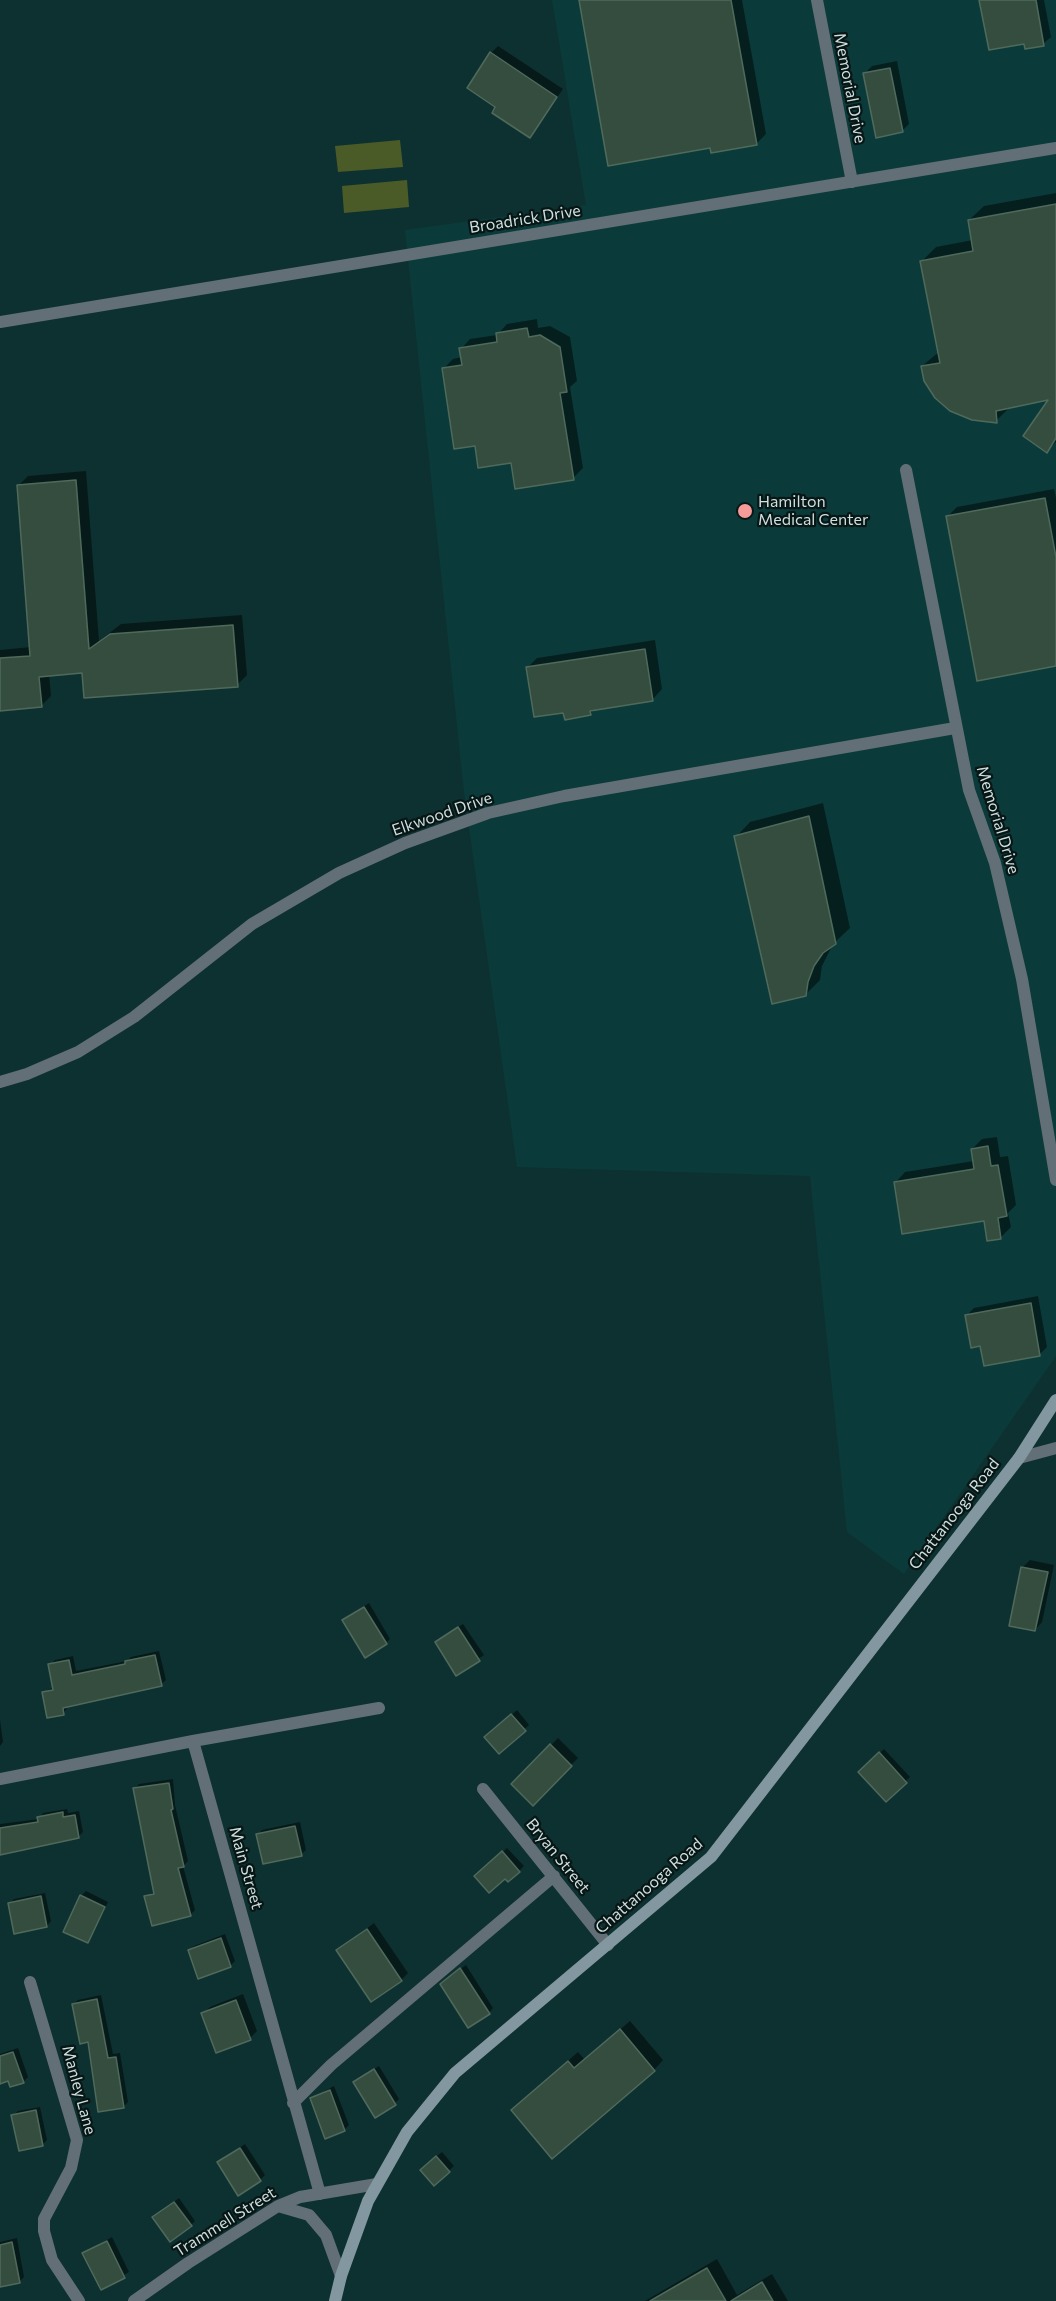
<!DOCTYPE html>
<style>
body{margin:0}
canvas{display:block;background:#0d3030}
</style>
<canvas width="1056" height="2301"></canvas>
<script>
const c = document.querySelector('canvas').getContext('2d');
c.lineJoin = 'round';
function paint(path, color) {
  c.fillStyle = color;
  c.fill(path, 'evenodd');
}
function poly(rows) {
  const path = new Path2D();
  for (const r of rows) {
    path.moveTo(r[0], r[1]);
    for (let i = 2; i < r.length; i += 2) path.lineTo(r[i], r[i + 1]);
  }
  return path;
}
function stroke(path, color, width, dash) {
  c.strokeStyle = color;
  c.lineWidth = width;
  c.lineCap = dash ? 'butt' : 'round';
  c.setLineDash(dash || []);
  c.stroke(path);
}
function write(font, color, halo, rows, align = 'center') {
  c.font = font + ' Commissioner,sans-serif';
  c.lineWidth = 4.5;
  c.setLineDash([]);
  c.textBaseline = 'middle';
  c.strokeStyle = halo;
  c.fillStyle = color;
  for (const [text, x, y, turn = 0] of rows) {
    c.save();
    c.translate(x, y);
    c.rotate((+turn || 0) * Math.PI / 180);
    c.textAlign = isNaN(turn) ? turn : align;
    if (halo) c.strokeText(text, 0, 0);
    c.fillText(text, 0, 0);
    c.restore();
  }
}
paint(poly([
 [552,0,1056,0,1056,1356,904,1574,847,1532,810,1176,517,1167,464,792,405,230,586,205]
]), '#0a3b3a');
paint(poly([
 [400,140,403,167,338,172,335,146],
 [407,180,409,207,344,213,342,186]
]), '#4a5b27');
paint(poly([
 [580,0,742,0,766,134,756,144,711,146],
 [982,0,1044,0,1051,37,1043,44,1025,42],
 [498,46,563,89,530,136,497,106,491,53],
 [897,61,909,124,902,131,865,73,872,66],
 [1056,193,1056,442,1047,451,1052,398,1011,406,996,421,922,366,939,352,922,261,936,247,973,240,969,220,984,206],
 [537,319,538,328,550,326,570,337,577,381,570,387,583,468,573,478,513,461,476,445,443,369,453,359,462,357,461,349,470,339,497,335,507,324],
 [86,471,99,641,121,624,242,615,247,675,237,685,83,672,49,674,51,696,41,706,0,709,0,650,31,647,19,485,28,476],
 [1054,489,1056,498,1056,664,947,517,957,507],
 [655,640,662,689,653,699,596,708,590,714,565,711,527,668,537,658],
 [823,803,850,928,833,944,822,966,820,980,805,995,736,837,750,822],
 [997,1137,1000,1157,1008,1156,1016,1205,1008,1213,1011,1227,1001,1237,988,1239,985,1219,896,1182,905,1172,974,1161,972,1149,982,1139],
 [1038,1296,1047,1347,1040,1354,981,1344,967,1315,974,1308],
 [1030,1560,1054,1565,1042,1622,1035,1630,1023,1567],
 [369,1603,390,1639,386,1643,343,1620],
 [463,1624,484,1655,457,1674,441,1638],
 [159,1651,166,1680,161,1684,68,1706,64,1713,44,1692,54,1687,50,1665,55,1660,73,1656,76,1671,127,1661,131,1657],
 [517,1710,529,1725,499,1752,491,1733],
 [0,1720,3,1742,0,1746],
 [558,1738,578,1758,533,1803,513,1784],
 [884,1749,910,1777,886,1800,860,1772],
 [173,1779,175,1805,188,1861,183,1866,195,1910,190,1915,146,1897,155,1891,134,1789,139,1784],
 [67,1809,68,1813,79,1811,83,1832,78,1837,0,1853,0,1824,39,1819,43,1813],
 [300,1822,306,1850,301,1854,258,1835,262,1830],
 [507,1848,524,1866,519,1871,505,1877,476,1876],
 [86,1891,108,1902,88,1942,81,1896],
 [45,1893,51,1921,47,1926,9,1904,14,1899],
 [374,1923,408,1973,401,1980,338,1950],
 [225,1934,235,1961,230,1966,189,1950,194,1946],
 [466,1965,493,2008,489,2013,446,1979],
 [243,1994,257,2031,250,2038,203,2014,210,2007],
 [101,1995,113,2054,120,2053,128,2102,123,2107,89,2040,74,2004,78,2000],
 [630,2021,663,2060,654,2070,523,2100,578,2052,585,2060],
 [18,2048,28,2077,23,2082,9,2079,0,2083,0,2054],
 [379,2066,399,2099,395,2103,355,2082],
 [334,2086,349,2125,344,2130,312,2098],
 [40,2107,47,2140,42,2145,13,2116,18,2111],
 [245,2144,265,2175,260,2180,224,2158],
 [442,2152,454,2166,434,2184,426,2165],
 [179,2198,195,2221,191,2225,159,2213],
 [112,2237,129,2272,102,2288,84,2253],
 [17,2238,24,2277,20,2281,0,2285,0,2242],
 [717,2259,737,2295,772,2274,788,2301,645,2301]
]), '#0007');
const building = poly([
 [579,0,731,0,757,145,711,153,710,148,608,166,579,0],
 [979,0,1036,0,1044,46,1025,49,1024,44,989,50,979,0],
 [490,52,557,97,530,138,492,113,495,107,467,88,490,52],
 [890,68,903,132,876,138,863,73,890,68],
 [1056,204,1056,438,1047,453,1023,436,1048,400,996,411,997,423,972,420,950,411,935,398,924,381,921,366,940,363,920,261,973,251,968,220,1056,204],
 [527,328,529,337,540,335,560,347,567,392,560,393,574,480,515,489,511,463,478,468,475,446,454,449,442,368,462,365,459,348,497,342,496,333,527,328],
 [76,480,89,649,110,634,233,625,238,687,84,698,82,673,39,677,42,707,0,711,0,658,30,656,17,485,76,480],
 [1045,498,1056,557,1056,666,977,681,946,516,1045,498],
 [645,649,653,701,590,711,591,715,565,720,563,713,534,717,526,667,645,649],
 [809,816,836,944,823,953,814,966,808,982,806,996,772,1004,734,836,809,816],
 [988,1146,991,1166,998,1165,1007,1216,998,1218,1001,1239,987,1241,984,1221,902,1234,894,1182,974,1169,971,1149,988,1146],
 [1031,1303,1040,1356,984,1366,980,1346,971,1348,965,1315,1031,1303],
 [1021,1567,1048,1572,1035,1631,1009,1626,1021,1567],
 [364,1607,387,1644,365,1658,342,1620,364,1607],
 [458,1627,480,1661,456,1676,435,1642,458,1627],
 [155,1655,162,1686,63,1708,64,1715,47,1718,42,1692,53,1690,48,1664,69,1660,72,1675,125,1664,125,1661,155,1655],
 [511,1714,526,1731,499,1754,484,1737,511,1714],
 [550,1744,572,1766,533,1806,511,1784,550,1744],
 [879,1752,907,1783,886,1802,858,1772,879,1752],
 [169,1783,173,1809,171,1810,184,1867,178,1868,191,1916,152,1926,144,1896,154,1894,133,1788,169,1783],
 [63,1812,63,1817,75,1815,79,1838,0,1855,0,1828,38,1822,37,1817,63,1812],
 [295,1826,302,1856,263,1864,256,1834,295,1826],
 [502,1851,520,1872,508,1882,505,1879,489,1893,474,1876,502,1851],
 [80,1895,105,1907,88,1943,63,1932,80,1895],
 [41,1896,47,1927,14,1934,8,1903,41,1896],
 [367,1929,402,1981,371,2002,336,1950,367,1929],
 [221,1938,231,1967,198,1979,188,1950,221,1938],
 [460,1968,490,2014,468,2028,440,1984,460,1968],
 [97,1999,108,2058,116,2057,124,2108,98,2112,88,2042,80,2044,72,2004,97,1999],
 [236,2000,251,2040,216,2053,201,2013,236,2000],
 [620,2029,655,2071,552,2159,511,2110,568,2061,574,2068,620,2029],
 [13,2052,24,2083,10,2087,8,2081,0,2084,0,2056,13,2052],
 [374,2069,396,2105,375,2118,353,2082,374,2069],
 [330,2090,345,2131,325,2139,310,2098,330,2090],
 [36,2110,43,2146,19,2151,11,2115,36,2110],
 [240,2148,261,2181,238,2196,217,2162,240,2148],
 [436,2156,450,2172,434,2186,420,2170,436,2156],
 [174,2202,192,2226,170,2242,152,2217,174,2202],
 [107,2241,125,2278,101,2290,82,2253,107,2241],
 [12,2242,20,2283,0,2287,0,2245,12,2242],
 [707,2268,726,2301,650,2301,707,2268],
 [762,2282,773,2301,731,2301,762,2282]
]);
paint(building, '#344d3f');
stroke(building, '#4f6a5b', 1.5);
stroke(poly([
 [817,0,852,182],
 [0,322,1056,148],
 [906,470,969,790,995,863,1022,979,1056,1180],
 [0,1082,27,1074,78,1052,134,1017,252,924,339,873,405,843,488,813,564,796,955,728],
 [1019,1458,1056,1448],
 [193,1741,320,2194],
 [0,1779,193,1741,379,1708],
 [483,1789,608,1945],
 [30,1982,77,2140,71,2168,44,2219,44,2231,52,2260,79,2301],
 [293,2103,331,2065,554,1876],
 [278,2206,309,2215,326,2235,341,2276],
 [134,2301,188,2263,278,2206,300,2197,377,2184]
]), '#636f76', 12);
stroke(poly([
 [335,2301,341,2276,368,2201,407,2132,455,2073,711,1857,1019,1458,1056,1400]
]), '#8397a0', 12);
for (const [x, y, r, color] of [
 [745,511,8,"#f59b99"]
]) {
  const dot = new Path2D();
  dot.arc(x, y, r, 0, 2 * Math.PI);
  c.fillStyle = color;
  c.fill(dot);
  stroke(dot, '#081615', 2);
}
write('16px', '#cddfdf', '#081615', [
 ["Memorial Drive",850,88,79],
 ["Broadrick Drive",525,219,-9],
 ["Elkwood Drive",442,814,-19],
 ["Memorial Drive",998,820,73],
 ["Chattanooga Road",954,1514,-52],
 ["Bryan Street",558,1856,51],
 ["Main Street",246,1868,74],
 ["Chattanooga Road",649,1886,-41],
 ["Manley Lane",79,2090,75],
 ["Trammell Street",225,2222,-32]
]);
write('16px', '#cddfdf', '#081615', [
 ["Hamilton",758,502],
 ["Medical Center",758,520]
], 'left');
</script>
